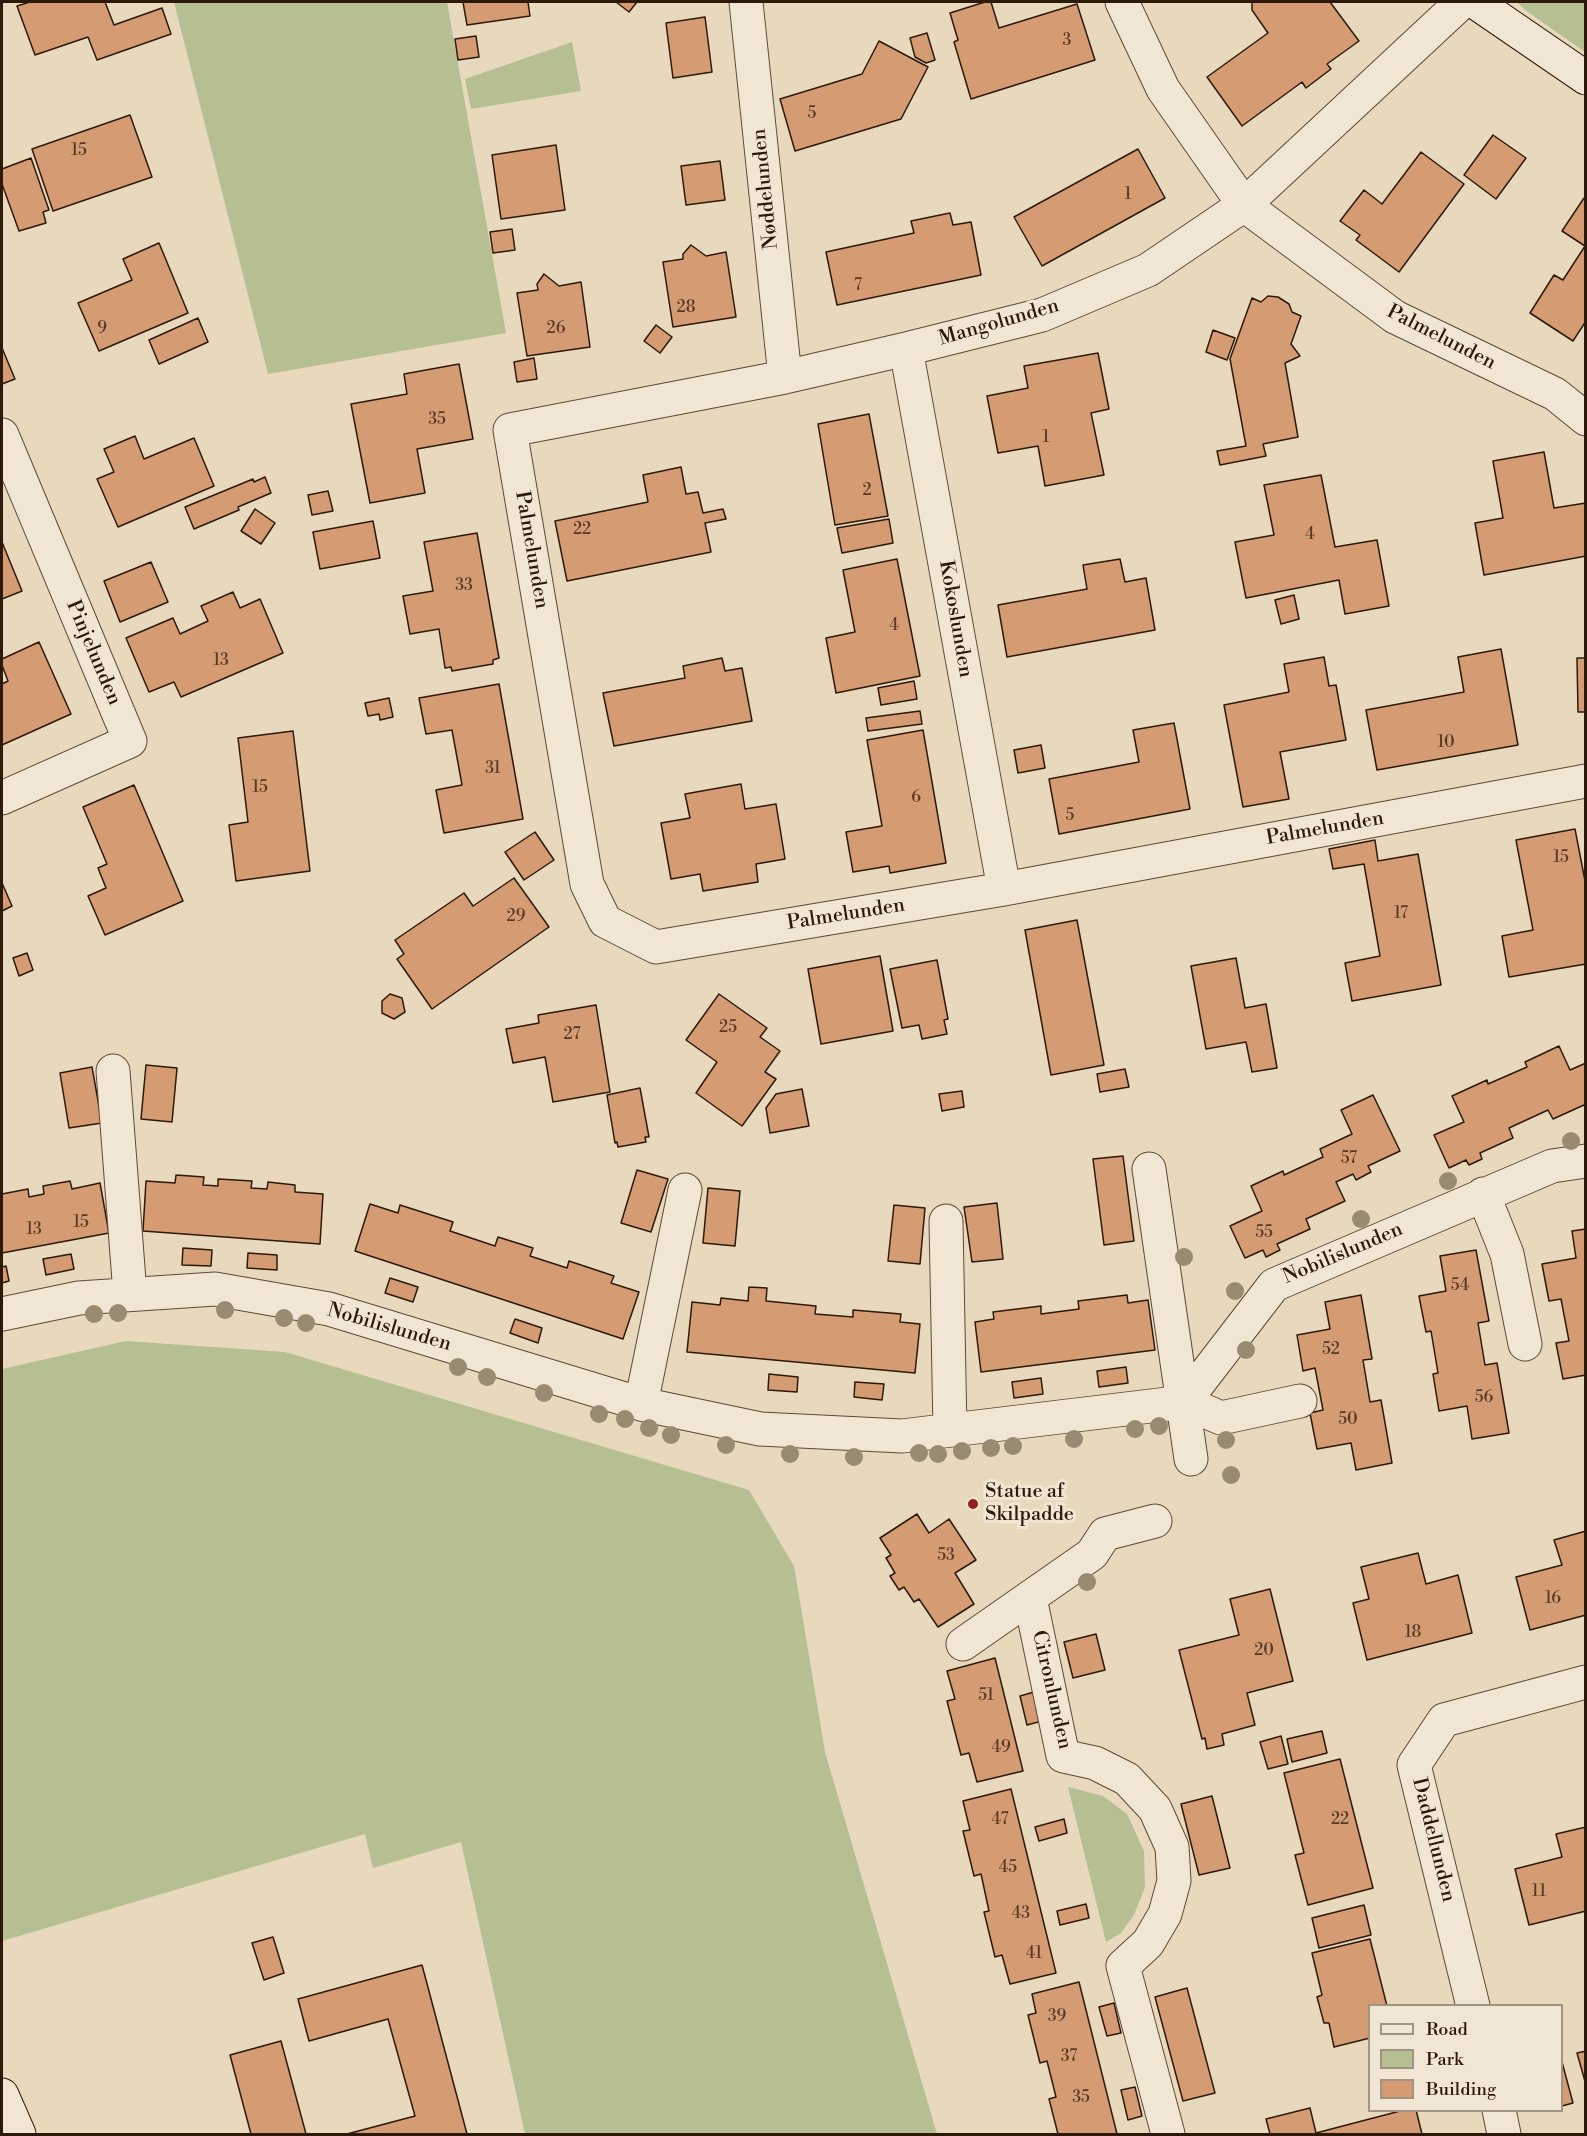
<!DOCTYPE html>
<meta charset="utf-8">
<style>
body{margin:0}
#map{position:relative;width:1587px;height:2136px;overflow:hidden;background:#e8d9bc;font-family:"Libre Bodoni",serif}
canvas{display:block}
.frame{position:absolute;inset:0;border:3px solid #2d190a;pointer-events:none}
.legend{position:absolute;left:1368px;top:2004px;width:195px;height:108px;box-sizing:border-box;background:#f0e6d3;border:2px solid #a29483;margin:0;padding:8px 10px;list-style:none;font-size:18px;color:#2d190a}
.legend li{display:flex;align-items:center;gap:12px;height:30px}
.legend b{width:30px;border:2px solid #a29483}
</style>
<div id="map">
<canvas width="1587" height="2136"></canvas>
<div class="frame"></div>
<ul class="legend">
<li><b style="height:8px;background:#f0e6d3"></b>Road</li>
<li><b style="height:16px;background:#b5bf92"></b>Park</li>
<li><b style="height:16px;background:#d59c74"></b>Building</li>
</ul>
</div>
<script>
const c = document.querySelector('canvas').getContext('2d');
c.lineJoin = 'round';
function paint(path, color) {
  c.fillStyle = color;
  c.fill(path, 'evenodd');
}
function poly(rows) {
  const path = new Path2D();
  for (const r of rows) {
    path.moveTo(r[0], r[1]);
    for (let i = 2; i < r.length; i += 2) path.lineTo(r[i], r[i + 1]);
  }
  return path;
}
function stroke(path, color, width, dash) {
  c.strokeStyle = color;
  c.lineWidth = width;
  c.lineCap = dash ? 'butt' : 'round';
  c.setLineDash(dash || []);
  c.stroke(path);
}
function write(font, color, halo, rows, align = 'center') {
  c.font = font + ' "Libre Bodoni",serif';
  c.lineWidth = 6;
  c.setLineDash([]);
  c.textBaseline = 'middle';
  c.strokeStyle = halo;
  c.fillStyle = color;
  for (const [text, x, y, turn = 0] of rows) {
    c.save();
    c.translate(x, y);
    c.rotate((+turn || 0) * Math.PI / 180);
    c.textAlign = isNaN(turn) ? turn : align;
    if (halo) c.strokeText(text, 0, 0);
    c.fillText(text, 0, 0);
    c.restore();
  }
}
paint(poly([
 [174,2,447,2,506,333,268,374],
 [1517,2,1585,2,1585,52,1525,10],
 [572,42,581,91,471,109,465,79],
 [126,1341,285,1352,749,1490,794,1566,825,1752,937,2134,525,2134,461,1842,373,1868,365,1834,2,1941,2,1369],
 [1068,1787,1103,1796,1127,1814,1144,1851,1145,1887,1134,1915,1121,1933,1106,1942]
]), '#b5bf92');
const building = poly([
 [30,2,105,2,114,25,162,8,171,34,97,60,88,37,35,55,17,6,30,2],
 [463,2,528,2,530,16,467,25,463,2],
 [616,2,637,2,629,12,616,2],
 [985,2,991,2,999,28,1077,4,1095,60,971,99,954,42,958,40,950,13,985,2],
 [1252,2,1330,2,1359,41,1327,64,1331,69,1306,88,1302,82,1242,126,1207,77,1268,33,1252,10,1252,2],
 [705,17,712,72,673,78,666,23,705,17],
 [927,33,935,60,926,63,915,57,910,38,927,33],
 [476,36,479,57,458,60,455,39,476,36],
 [879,41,928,67,901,119,795,151,780,99,862,74,879,41],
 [130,115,152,177,53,211,32,149,130,115],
 [1493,135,1526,158,1496,199,1464,175,1493,135],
 [556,145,565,210,501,219,492,155,556,145],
 [1138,149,1165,198,1042,266,1014,217,1138,149],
 [1421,152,1464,184,1399,272,1356,240,1360,235,1340,221,1364,190,1382,204,1421,152],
 [31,158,49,210,43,212,46,223,19,231,2,184,2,169,31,158],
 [720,161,725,200,686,205,681,166,720,161],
 [1584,198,1586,199,1586,321,1573,341,1530,313,1554,275,1563,280,1585,246,1562,231,1584,198],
 [950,213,953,225,971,222,981,275,837,305,826,252,914,233,911,221,950,213],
 [512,229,515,250,493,253,490,232,512,229],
 [159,243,188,313,99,351,78,303,132,280,123,259,159,243],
 [691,245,706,256,726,252,736,317,673,327,663,262,683,259,683,254,691,245],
 [544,274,559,286,581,282,590,347,527,356,517,293,538,290,537,284,544,274],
 [1268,296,1278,297,1289,304,1292,312,1301,316,1291,344,1300,356,1285,363,1298,437,1263,444,1266,456,1220,465,1217,451,1246,446,1230,359,1252,298,1261,302,1268,296],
 [198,318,208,342,159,364,149,340,198,318],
 [656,325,672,337,660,353,644,341,656,325],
 [1213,330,1235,338,1227,360,1206,352,1213,330],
 [2,348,15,379,2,384,2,348],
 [1098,353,1109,409,1091,413,1104,475,1045,486,1038,446,998,453,987,396,1028,388,1024,366,1098,353],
 [534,358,537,379,517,382,514,362,534,358],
 [459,364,473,439,417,449,425,493,370,503,351,404,407,394,404,374,459,364],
 [869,414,888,516,835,525,818,424,869,414],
 [135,436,144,459,194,438,214,486,118,527,97,479,114,472,104,449,135,436],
 [1544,452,1554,508,1586,503,1586,556,1484,575,1475,523,1503,518,1493,461,1544,452],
 [681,467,686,494,698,492,703,513,723,509,726,519,705,523,711,552,567,581,555,521,648,502,643,475,681,467],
 [1321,475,1335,547,1377,540,1389,606,1345,614,1339,580,1246,598,1235,542,1274,535,1264,485,1321,475],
 [265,477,271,493,238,507,239,510,194,529,185,507,253,479,254,482,265,477],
 [328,491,333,511,312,515,308,495,328,491],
 [255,509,275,523,261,544,241,531,255,509],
 [889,519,893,543,842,553,837,528,889,519],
 [373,521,380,558,320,569,313,532,373,521],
 [477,533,499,658,493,660,493,664,452,671,451,667,445,668,439,629,410,634,403,596,433,591,424,542,477,533],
 [2,542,22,591,2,599,2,542],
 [897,559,920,676,836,693,826,638,855,632,843,570,897,559],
 [1120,559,1125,582,1146,578,1155,630,1007,657,998,605,1087,589,1083,565,1120,559],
 [151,562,168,602,120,622,104,581,151,562],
 [233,592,240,608,260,599,283,653,181,697,174,682,149,692,126,638,173,618,180,634,208,621,201,606,233,592],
 [1294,595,1299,619,1281,624,1275,600,1294,595],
 [39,642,71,714,2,745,2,684,8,681,2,665,2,659,39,642],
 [1501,649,1518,745,1377,770,1366,710,1464,692,1458,657,1501,649],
 [1324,657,1329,686,1336,685,1346,740,1280,752,1289,799,1243,807,1224,705,1289,692,1284,664,1324,657],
 [722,658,725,671,742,668,752,721,614,746,603,693,685,678,683,666,722,658],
 [1577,658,1586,658,1586,712,1578,712,1577,658],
 [914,681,917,699,881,705,878,688,914,681],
 [499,684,523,819,444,833,436,790,462,785,452,730,426,734,419,698,499,684],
 [389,698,393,717,380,720,379,714,368,716,365,703,389,698],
 [920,711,922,724,868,731,866,718,920,711],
 [1174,723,1190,809,1059,834,1049,779,1139,762,1133,730,1174,723],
 [923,730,946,863,890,873,889,866,853,872,846,832,882,826,867,740,923,730],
 [293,731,310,871,236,881,229,825,248,822,238,738,293,731],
 [1041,745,1045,768,1018,773,1014,750,1041,745],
 [741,784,745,809,776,804,785,859,756,864,758,882,703,891,700,874,671,879,661,823,690,818,685,794,741,784],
 [134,785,183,901,105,935,88,896,106,888,98,868,107,864,83,807,134,785],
 [1575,829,1586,886,1586,964,1509,977,1502,936,1533,930,1516,840,1575,829],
 [535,832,554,860,524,880,505,852,535,832],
 [1375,840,1378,861,1418,854,1441,985,1352,1001,1345,963,1380,956,1364,864,1333,869,1329,849,1375,840],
 [514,878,549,927,432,1009,397,959,404,954,395,940,464,893,473,906,514,878],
 [2,883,12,906,2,911,2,915,2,883],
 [1077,920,1104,1065,1051,1075,1025,930,1077,920],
 [27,953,33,970,19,976,13,958,27,953],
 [880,956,893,1031,821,1044,808,969,880,956],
 [1236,958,1245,1008,1266,1004,1277,1068,1252,1072,1246,1042,1206,1049,1191,966,1236,958],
 [937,960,948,1019,944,1020,947,1034,922,1039,919,1025,902,1028,890,969,937,960],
 [390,994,402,998,405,1012,394,1019,382,1013,382,1001,390,994],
 [719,994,767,1028,760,1037,780,1051,765,1072,776,1079,742,1126,696,1093,717,1062,686,1040,719,994],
 [596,1005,610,1092,553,1102,545,1057,513,1063,506,1029,539,1023,538,1015,596,1005],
 [1559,1046,1570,1070,1586,1063,1586,1108,1584,1105,1553,1119,1548,1110,1509,1128,1513,1138,1480,1153,1482,1159,1469,1165,1466,1160,1449,1168,1434,1135,1464,1122,1452,1096,1487,1080,1488,1084,1527,1067,1525,1062,1559,1046],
 [146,1065,177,1068,172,1122,141,1119,146,1065],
 [92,1067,102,1123,69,1128,60,1073,92,1067],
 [1125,1069,1129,1087,1100,1092,1097,1074,1125,1069],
 [640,1088,649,1137,645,1137,646,1142,618,1147,617,1142,615,1143,607,1095,640,1088],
 [802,1089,809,1126,770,1133,766,1108,776,1094,802,1089],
 [962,1091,964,1107,942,1111,939,1094,962,1091],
 [1373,1095,1400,1151,1368,1166,1371,1172,1356,1180,1353,1174,1336,1182,1345,1201,1306,1219,1310,1229,1277,1244,1280,1250,1266,1257,1263,1250,1245,1258,1230,1226,1262,1211,1251,1186,1283,1171,1284,1175,1323,1157,1320,1149,1352,1134,1341,1110,1373,1095],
 [1123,1156,1134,1241,1104,1245,1093,1159,1123,1156],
 [637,1170,668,1179,651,1232,621,1223,637,1170],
 [176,1175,204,1177,203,1185,218,1186,218,1179,252,1181,251,1188,267,1189,268,1182,295,1185,295,1192,323,1194,320,1244,143,1231,146,1181,175,1183,176,1175],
 [70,1181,72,1189,100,1183,109,1233,2,1253,2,1194,28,1189,29,1197,44,1194,43,1186,70,1181],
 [708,1188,740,1191,735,1246,703,1243,708,1188],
 [997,1203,1003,1259,972,1262,964,1207,997,1203],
 [370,1204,398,1213,400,1205,453,1222,450,1231,495,1246,498,1237,533,1248,530,1256,567,1268,569,1261,614,1276,611,1283,639,1292,623,1339,355,1251,370,1204],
 [894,1205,925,1208,920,1264,888,1261,894,1205],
 [1586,1229,1586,1375,1563,1379,1556,1343,1569,1341,1561,1299,1549,1301,1542,1264,1576,1258,1572,1231,1586,1229],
 [183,1248,212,1250,211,1266,182,1265,183,1248],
 [1476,1250,1489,1321,1478,1323,1485,1365,1497,1363,1509,1433,1472,1439,1467,1406,1439,1411,1433,1374,1438,1373,1431,1331,1426,1332,1419,1296,1446,1291,1440,1256,1476,1250],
 [248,1253,277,1255,277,1270,247,1268,248,1253],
 [71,1254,74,1269,46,1275,43,1259,71,1254],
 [6,1266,9,1281,2,1283,2,1267,6,1266],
 [390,1278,418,1287,413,1302,385,1293,390,1278],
 [749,1287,767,1288,766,1301,816,1306,815,1314,853,1317,853,1310,901,1314,900,1322,920,1324,915,1373,687,1352,692,1302,720,1305,721,1298,748,1301,749,1287],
 [1127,1295,1128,1303,1148,1300,1155,1350,981,1372,975,1322,994,1319,993,1312,1041,1306,1041,1314,1079,1309,1078,1301,1127,1295],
 [1361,1295,1372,1359,1363,1360,1370,1402,1381,1400,1392,1463,1356,1470,1351,1443,1317,1449,1310,1413,1323,1410,1315,1368,1303,1371,1297,1335,1330,1329,1325,1302,1361,1295],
 [515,1319,542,1328,538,1343,510,1333,515,1319],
 [1126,1367,1128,1383,1099,1387,1097,1371,1126,1367],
 [769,1374,798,1377,797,1392,768,1390,769,1374],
 [1041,1378,1043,1394,1014,1398,1012,1382,1041,1378],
 [855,1382,884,1384,882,1400,854,1397,855,1382],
 [917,1514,929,1533,949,1519,976,1560,955,1573,974,1604,938,1627,919,1599,914,1602,904,1587,899,1590,890,1576,895,1573,886,1558,891,1555,880,1538,917,1514],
 [1586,1531,1586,1615,1530,1630,1516,1577,1562,1565,1554,1540,1586,1531],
 [1418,1553,1426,1584,1458,1575,1472,1633,1367,1660,1353,1603,1369,1599,1361,1567,1418,1553],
 [1270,1589,1293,1681,1247,1693,1255,1725,1222,1734,1224,1745,1207,1749,1205,1738,1202,1739,1179,1650,1239,1635,1230,1599,1270,1589],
 [1096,1634,1105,1670,1073,1678,1064,1642,1096,1634],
 [995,1658,1023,1771,977,1782,969,1753,961,1755,947,1701,955,1699,947,1671,995,1658],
 [1034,1692,1042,1721,1027,1725,1020,1696,1034,1692],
 [1322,1731,1327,1753,1292,1762,1287,1739,1322,1731],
 [1281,1736,1288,1764,1268,1769,1260,1742,1281,1736],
 [1340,1759,1373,1888,1308,1905,1295,1855,1304,1853,1284,1773,1340,1759],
 [1011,1789,1056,1973,1010,1984,1002,1955,995,1957,984,1912,989,1911,981,1874,974,1876,963,1831,970,1830,963,1801,1011,1789],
 [1212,1796,1230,1868,1199,1875,1181,1804,1212,1796],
 [1064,1819,1067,1833,1039,1841,1035,1827,1064,1819],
 [1586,1827,1586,1911,1529,1925,1515,1869,1562,1857,1556,1834,1586,1827],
 [1086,1904,1089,1918,1060,1925,1057,1911,1086,1904],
 [1364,1905,1371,1935,1319,1948,1312,1918,1364,1905],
 [273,1937,284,1973,264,1980,252,1943,273,1937],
 [1370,1939,1387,2006,1370,2006,1370,2038,1334,2047,1329,2023,1324,2023,1317,1997,1322,1995,1312,1953,1370,1939],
 [422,1965,467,2134,347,2134,415,2116,388,2019,309,2041,298,1999,422,1965],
 [1079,1982,1117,2134,1058,2134,1049,2099,1056,2097,1047,2061,1040,2063,1028,2015,1036,2013,1032,1994,1079,1982],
 [1187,1988,1215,2093,1183,2101,1155,1997,1187,1988],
 [1114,2003,1121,2033,1107,2036,1099,2007,1114,2003],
 [281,2041,306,2134,251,2134,230,2055,281,2041],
 [1586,2051,1586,2085,1577,2053,1586,2051],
 [1562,2062,1573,2103,1562,2106,1562,2062],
 [1135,2087,1142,2116,1128,2120,1121,2090,1135,2087],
 [1310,2108,1316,2133,1404,2110,1416,2110,1422,2134,1270,2134,1266,2119,1310,2108]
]);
paint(building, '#d59c74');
stroke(building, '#2d190a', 1.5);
const street = poly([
 [746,2,785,377],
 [1122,2,1163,89,1244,205,1395,317,1555,394,1586,419],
 [1462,2,1244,205,1148,270,1042,315,906,349,785,377,510,430,587,884,605,921,656,947,1004,889,1586,781],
 [906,349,1004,889],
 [2,435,130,741,2,798],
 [113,1071,130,1294],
 [1149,1169,1191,1459],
 [1483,1194,1507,1254,1525,1344],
 [946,1221,950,1430],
 [2,1314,79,1298,215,1289,329,1309,641,1404,760,1429,902,1436,1184,1402,1274,1285,1552,1166,1586,1161],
 [1184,1402,1221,1418,1300,1401],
 [641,1404,685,1190],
 [1030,1598,1063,1756,1095,1763,1127,1779,1155,1809,1172,1847,1174,1881,1165,1914,1148,1943,1123,1966,1168,2134],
 [963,1644,1092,1554,1105,1534,1155,1521],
 [1473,2006,1414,1765,1444,1720,1586,1682],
 [1499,2110,1504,2134]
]);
const secondary = poly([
 [1475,2,1586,78],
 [2,2095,19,2134]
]);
stroke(street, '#5c4936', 35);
stroke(secondary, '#2d190a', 35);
stroke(street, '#f0e6d3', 33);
stroke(secondary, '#f0e6d3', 33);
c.fillStyle = '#988b71';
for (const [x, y] of [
 [1571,1141],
 [1448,1181],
 [1361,1219],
 [1184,1257],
 [1235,1291],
 [225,1310],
 [118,1313],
 [94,1314],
 [284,1318],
 [306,1323],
 [1246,1350],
 [458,1367],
 [487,1377],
 [544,1393],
 [599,1414],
 [625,1419],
 [1159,1426],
 [649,1428],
 [1135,1429],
 [671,1435],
 [1074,1439],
 [1226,1440],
 [726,1445],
 [1013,1446],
 [991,1448],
 [962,1451],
 [919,1453],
 [790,1454],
 [938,1454],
 [854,1457],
 [1231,1475],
 [1087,1582]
]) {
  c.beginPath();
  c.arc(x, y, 9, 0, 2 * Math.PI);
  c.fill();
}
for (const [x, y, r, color] of [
 [973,1504,6,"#8f2418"]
]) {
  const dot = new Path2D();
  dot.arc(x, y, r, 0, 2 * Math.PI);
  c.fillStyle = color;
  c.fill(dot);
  stroke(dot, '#f0e6d3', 2);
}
write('16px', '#573a24', null, [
 ["3",1067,41],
 ["5",812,114],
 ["15",79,151],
 ["1",1128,195],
 ["7",858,286],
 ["28",686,308],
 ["9",102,329],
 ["26",556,329],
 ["35",437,420],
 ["1",1046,438],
 ["2",867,491],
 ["22",582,530],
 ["4",1310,535],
 ["33",464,586],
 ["4",894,626],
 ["13",221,661],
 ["10",1446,743],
 ["31",493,769],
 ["15",260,788],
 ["6",916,798],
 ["5",1070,816],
 ["15",1561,858],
 ["17",1401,914],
 ["29",516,917],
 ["25",728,1028],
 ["27",572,1035],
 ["57",1349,1159],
 ["15",81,1223],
 ["13",34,1230],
 ["55",1264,1233],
 ["54",1460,1286],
 ["52",1331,1350],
 ["56",1484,1398],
 ["50",1348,1420],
 ["53",946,1556],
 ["16",1553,1599],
 ["18",1413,1633],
 ["20",1264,1651],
 ["51",986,1696],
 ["49",1001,1748],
 ["47",1000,1820],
 ["22",1340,1820],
 ["45",1008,1868],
 ["11",1539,1892],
 ["43",1021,1914],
 ["41",1034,1954],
 ["39",1057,2017],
 ["37",1069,2057],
 ["35",1081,2098]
]);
write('20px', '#2d190a', '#f0e6d3', [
 ["Nøddelunden",766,189,-96],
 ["Mangolunden",999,323,-16],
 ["Palmelunden",1441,338,27],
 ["Palmelunden",531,550,80],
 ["Kokoslunden",955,619,80],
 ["Pinjelunden",93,653,67],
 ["Palmelunden",1325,829,-10],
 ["Palmelunden",846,915,-9],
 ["Nobilislunden",1343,1254,-23],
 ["Nobilislunden",389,1328,16],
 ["Citronlunden",1051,1690,77],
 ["Daddellunden",1433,1840,76]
]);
write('20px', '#2d190a', '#f0e6d3', [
 ["Statue af",985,1492],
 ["Skilpadde",985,1515]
], 'left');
</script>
